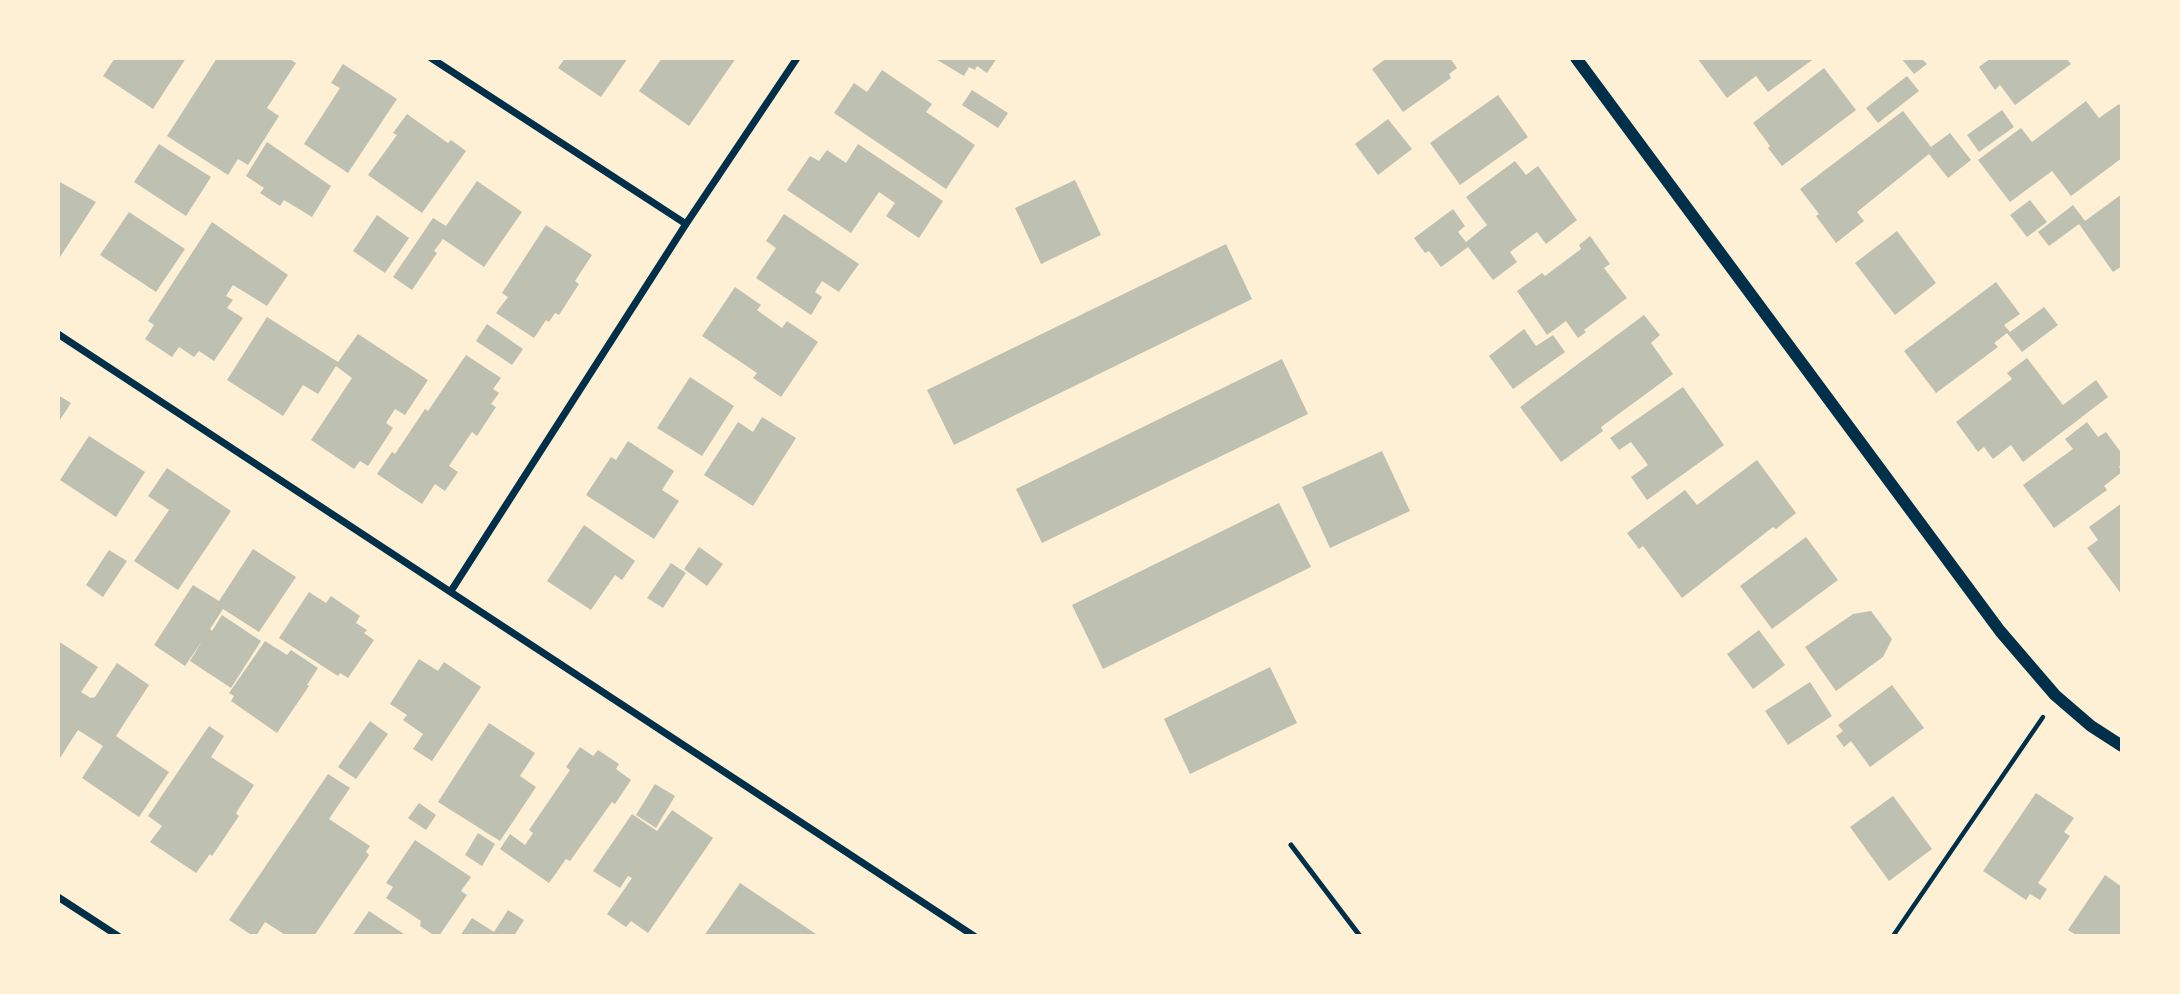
<!DOCTYPE html>
<style>
body{margin:0}
#map{position:relative;width:2180px;height:994px;overflow:hidden;background:#fdf0d5;font-family:"Space Grotesk",sans-serif}
canvas{display:block}
.frame{position:absolute;inset:0;border:60px solid #fdf0d5;pointer-events:none}
</style>
<div id="map">
<canvas width="2180" height="994"></canvas>
<div class="frame"></div>
</div>
<script>
const c = document.querySelector('canvas').getContext('2d');
c.lineJoin = 'round';
function paint(path, color) {
  c.fillStyle = color;
  c.fill(path, 'evenodd');
}
function poly(rows) {
  const path = new Path2D();
  for (const r of rows) {
    path.moveTo(r[0], r[1]);
    for (let i = 2; i < r.length; i += 2) path.lineTo(r[i], r[i + 1]);
  }
  return path;
}
function stroke(path, color, width, dash) {
  c.strokeStyle = color;
  c.lineWidth = width;
  c.lineCap = dash ? 'butt' : 'round';
  c.setLineDash(dash || []);
  c.stroke(path);
}
paint(poly([
 [115,58,186,58,153,109,103,76],
 [217,58,288,58,296,63,267,108,279,116,248,165,238,159,228,175,167,136],
 [565,58,628,58,601,97,558,68],
 [662,58,736,58,689,126,639,91],
 [934,58,997,58,987,73,977,66,975,70,969,67,964,76],
 [1387,58,1450,58,1457,68,1449,74,1451,78,1403,112,1372,69],
 [1697,58,1815,58,1768,92,1756,76,1727,98],
 [1901,58,1921,58,1927,64,1914,74],
 [1991,58,2066,58,2071,64,2015,105,2000,85,1995,90,1979,67],
 [343,64,397,99,348,173,304,144,340,88,331,83],
 [1824,68,1856,110,1782,166,1768,148,1770,146,1753,123],
 [882,70,932,104,926,112,975,145,946,189,834,113,854,83,867,92],
 [1907,76,1919,91,1878,123,1866,108],
 [972,90,1008,113,998,128,962,105],
 [1498,95,1528,137,1460,185,1430,143],
 [2086,101,2099,118,2119,104,2122,108,2122,158,2071,196,2052,171,2010,202,1978,160,2021,128,2032,142],
 [2002,110,2014,127,1979,152,1967,135],
 [1903,111,1931,147,1950,133,1971,160,1948,178,1929,154,1857,212,1864,221,1836,243,1816,216,1819,214,1800,189],
 [407,114,448,143,451,140,466,151,422,213,368,175,397,135,393,133],
 [1388,119,1412,149,1378,175,1355,144],
 [267,142,331,186,312,217,284,200,280,206,260,193,264,188,246,176],
 [159,144,211,177,186,216,134,182],
 [858,144,943,201,919,238,886,216,895,203,879,192,851,233,787,190,810,156,819,161,827,150,846,163],
 [1515,161,1526,175,1538,166,1577,220,1546,244,1537,232,1510,252,1517,262,1493,280,1468,247,1441,267,1429,251,1425,253,1414,238,1453,209,1465,226,1458,232,1466,242,1487,225,1466,197],
 [1075,180,1101,235,1041,264,1015,208],
 [58,181,96,202,60,257,58,255],
 [477,181,522,212,484,267,443,239,434,251,437,253,412,290,393,277,433,218,446,226],
 [2122,194,2122,266,2113,272,2079,224,2049,246,2038,232,2073,205,2085,221],
 [2030,200,2047,222,2027,237,2010,215],
 [129,212,185,249,156,292,100,255],
 [784,214,859,264,839,292,822,281,815,292,822,297,811,315,756,278,776,248,766,241],
 [377,215,409,238,385,273,353,251],
 [212,222,288,275,267,306,233,285,226,296,233,300,227,308,243,318,214,361,199,351,194,357,179,347,172,357,145,339,154,325,148,321],
 [546,225,592,255,575,281,579,284,559,315,555,313,549,322,546,320,534,338,496,313,508,297,502,293],
 [1897,231,1936,283,1895,315,1855,263],
 [1590,236,1610,264,1604,268,1627,298,1584,330,1586,332,1578,338,1566,321,1547,335,1517,291,1542,273,1545,276,1581,249,1579,245],
 [1226,244,1252,299,954,445,927,390],
 [1996,282,2020,314,2004,325,2010,332,2044,307,2058,325,2022,352,2007,333,1994,343,1998,347,1936,393,1904,351],
 [735,287,761,305,757,310,782,328,787,321,818,342,781,397,753,378,757,373,702,336],
 [1644,315,1660,335,1651,343,1673,374,1601,427,1603,431,1561,462,1520,407],
 [267,317,338,362,358,334,428,380,405,415,395,409,386,423,393,428,368,466,360,461,354,469,311,440,352,378,336,366,318,394,303,385,283,416,227,380],
 [487,324,523,349,512,365,476,341],
 [1524,329,1536,346,1553,335,1565,352,1513,389,1489,356],
 [466,355,501,378,493,389,499,393,491,404,496,407,477,436,472,432,449,466,458,472,445,491,435,484,422,504,377,474,392,452,395,454,425,409,428,411],
 [2027,358,2063,405,2096,380,2108,397,2023,462,2011,445,1993,459,1984,447,1978,452,1956,422,2012,379,2007,373],
 [1282,359,1308,414,1042,543,1016,489],
 [690,377,734,406,702,456,657,428],
 [1683,387,1724,445,1647,500,1631,477,1648,465,1631,442,1619,450,1610,438],
 [58,395,71,403,58,423],
 [762,417,796,438,753,506,704,475,738,422,753,432],
 [2087,422,2098,437,2106,432,2122,454,2122,464,2119,467,2122,472,2104,486,2107,490,2054,528,2023,485,2073,449,2065,439],
 [89,436,145,472,116,517,60,480],
 [628,441,674,471,662,490,679,501,654,539,586,495,611,457,616,460],
 [1382,451,1410,511,1330,548,1302,487],
 [1757,460,1796,513,1776,529,1773,527,1682,598,1643,546,1639,549,1627,533,1685,490,1697,505],
 [167,468,231,511,178,590,134,561,169,510,148,496],
 [1279,503,1311,567,1103,669,1072,605],
 [2122,503,2122,595,2087,548,2098,540,2089,527],
 [584,525,635,561,622,580,615,575,591,610,547,581],
 [1806,537,1838,580,1772,629,1740,586],
 [699,547,723,564,707,586,684,569],
 [253,549,296,577,259,632,223,609,210,629,212,631,222,615,261,641,231,688,190,661,202,641,185,666,154,645,193,585,219,601],
 [109,550,127,561,103,597,86,585],
 [671,563,686,573,663,608,647,598],
 [309,592,326,603,331,596,360,616,356,623,367,630,364,633,374,640,348,678,340,673,338,676,279,638],
 [1871,611,1892,639,1883,657,1836,691,1805,647,1853,614],
 [1759,630,1785,665,1753,689,1727,654],
 [58,641,98,667,81,692,91,698,95,697,117,663,149,685,116,736,169,772,139,817,82,778,103,746,78,730,58,761],
 [265,641,287,655,291,650,318,668,307,685,309,686,277,733,231,701,234,696,229,693],
 [419,659,438,671,444,662,481,687,432,761,413,749,423,734,403,720,407,715,390,704],
 [1270,667,1297,723,1190,774,1164,719],
 [1810,682,1832,716,1788,745,1765,711],
 [1892,685,1924,728,1870,767,1851,741,1844,747,1836,736,1843,731,1838,725],
 [370,721,388,734,356,779,338,767],
 [489,723,535,753,520,776,536,787,500,841,438,802],
 [209,726,224,736,211,757,254,785,236,813,239,816,212,856,210,854,196,873,150,842,162,826,148,816],
 [580,747,593,756,598,750,619,764,616,769,631,780,615,804,612,802,570,861,566,859,549,883,500,849,510,834,525,845,533,833,529,830,570,770,566,767],
 [328,774,350,788,329,819,370,846,366,852,369,855,314,936,287,936,265,922,256,936,253,936,229,920],
 [655,784,675,796,656,828,636,815],
 [2036,793,2074,818,2064,832,2070,836,2038,883,2047,889,2040,900,2030,894,2026,900,1983,871],
 [1893,796,1932,849,1889,881,1850,827],
 [419,803,436,815,426,830,408,818],
 [672,810,713,838,648,933,631,921,626,927,607,914,632,878,628,876,620,888,593,871,632,814,657,831],
 [478,833,495,844,482,866,465,855],
 [415,840,471,877,461,891,467,895,439,936,435,936,420,926,421,921,386,898,393,887,386,883],
 [2105,875,2122,887,2122,936,2078,936,2068,930],
 [740,883,819,936,704,936],
 [508,910,524,920,514,936,460,936,472,918,494,932],
 [369,911,407,936,352,936]
]), '#bec0b2');
stroke(poly([
 [1893,936,2043,717]
]), '#003049', 4.5);
stroke(poly([
 [1291,845,1360,936]
]), '#003049', 5);
stroke(poly([
 [431,58,686,224],
 [58,334,974,936],
 [451,591,686,224,797,58],
 [58,897,118,936]
]), '#003049', 7);
stroke(poly([
 [1576,58,2000,631,2055,695,2091,726,2122,746]
]), '#003049', 12);
</script>
